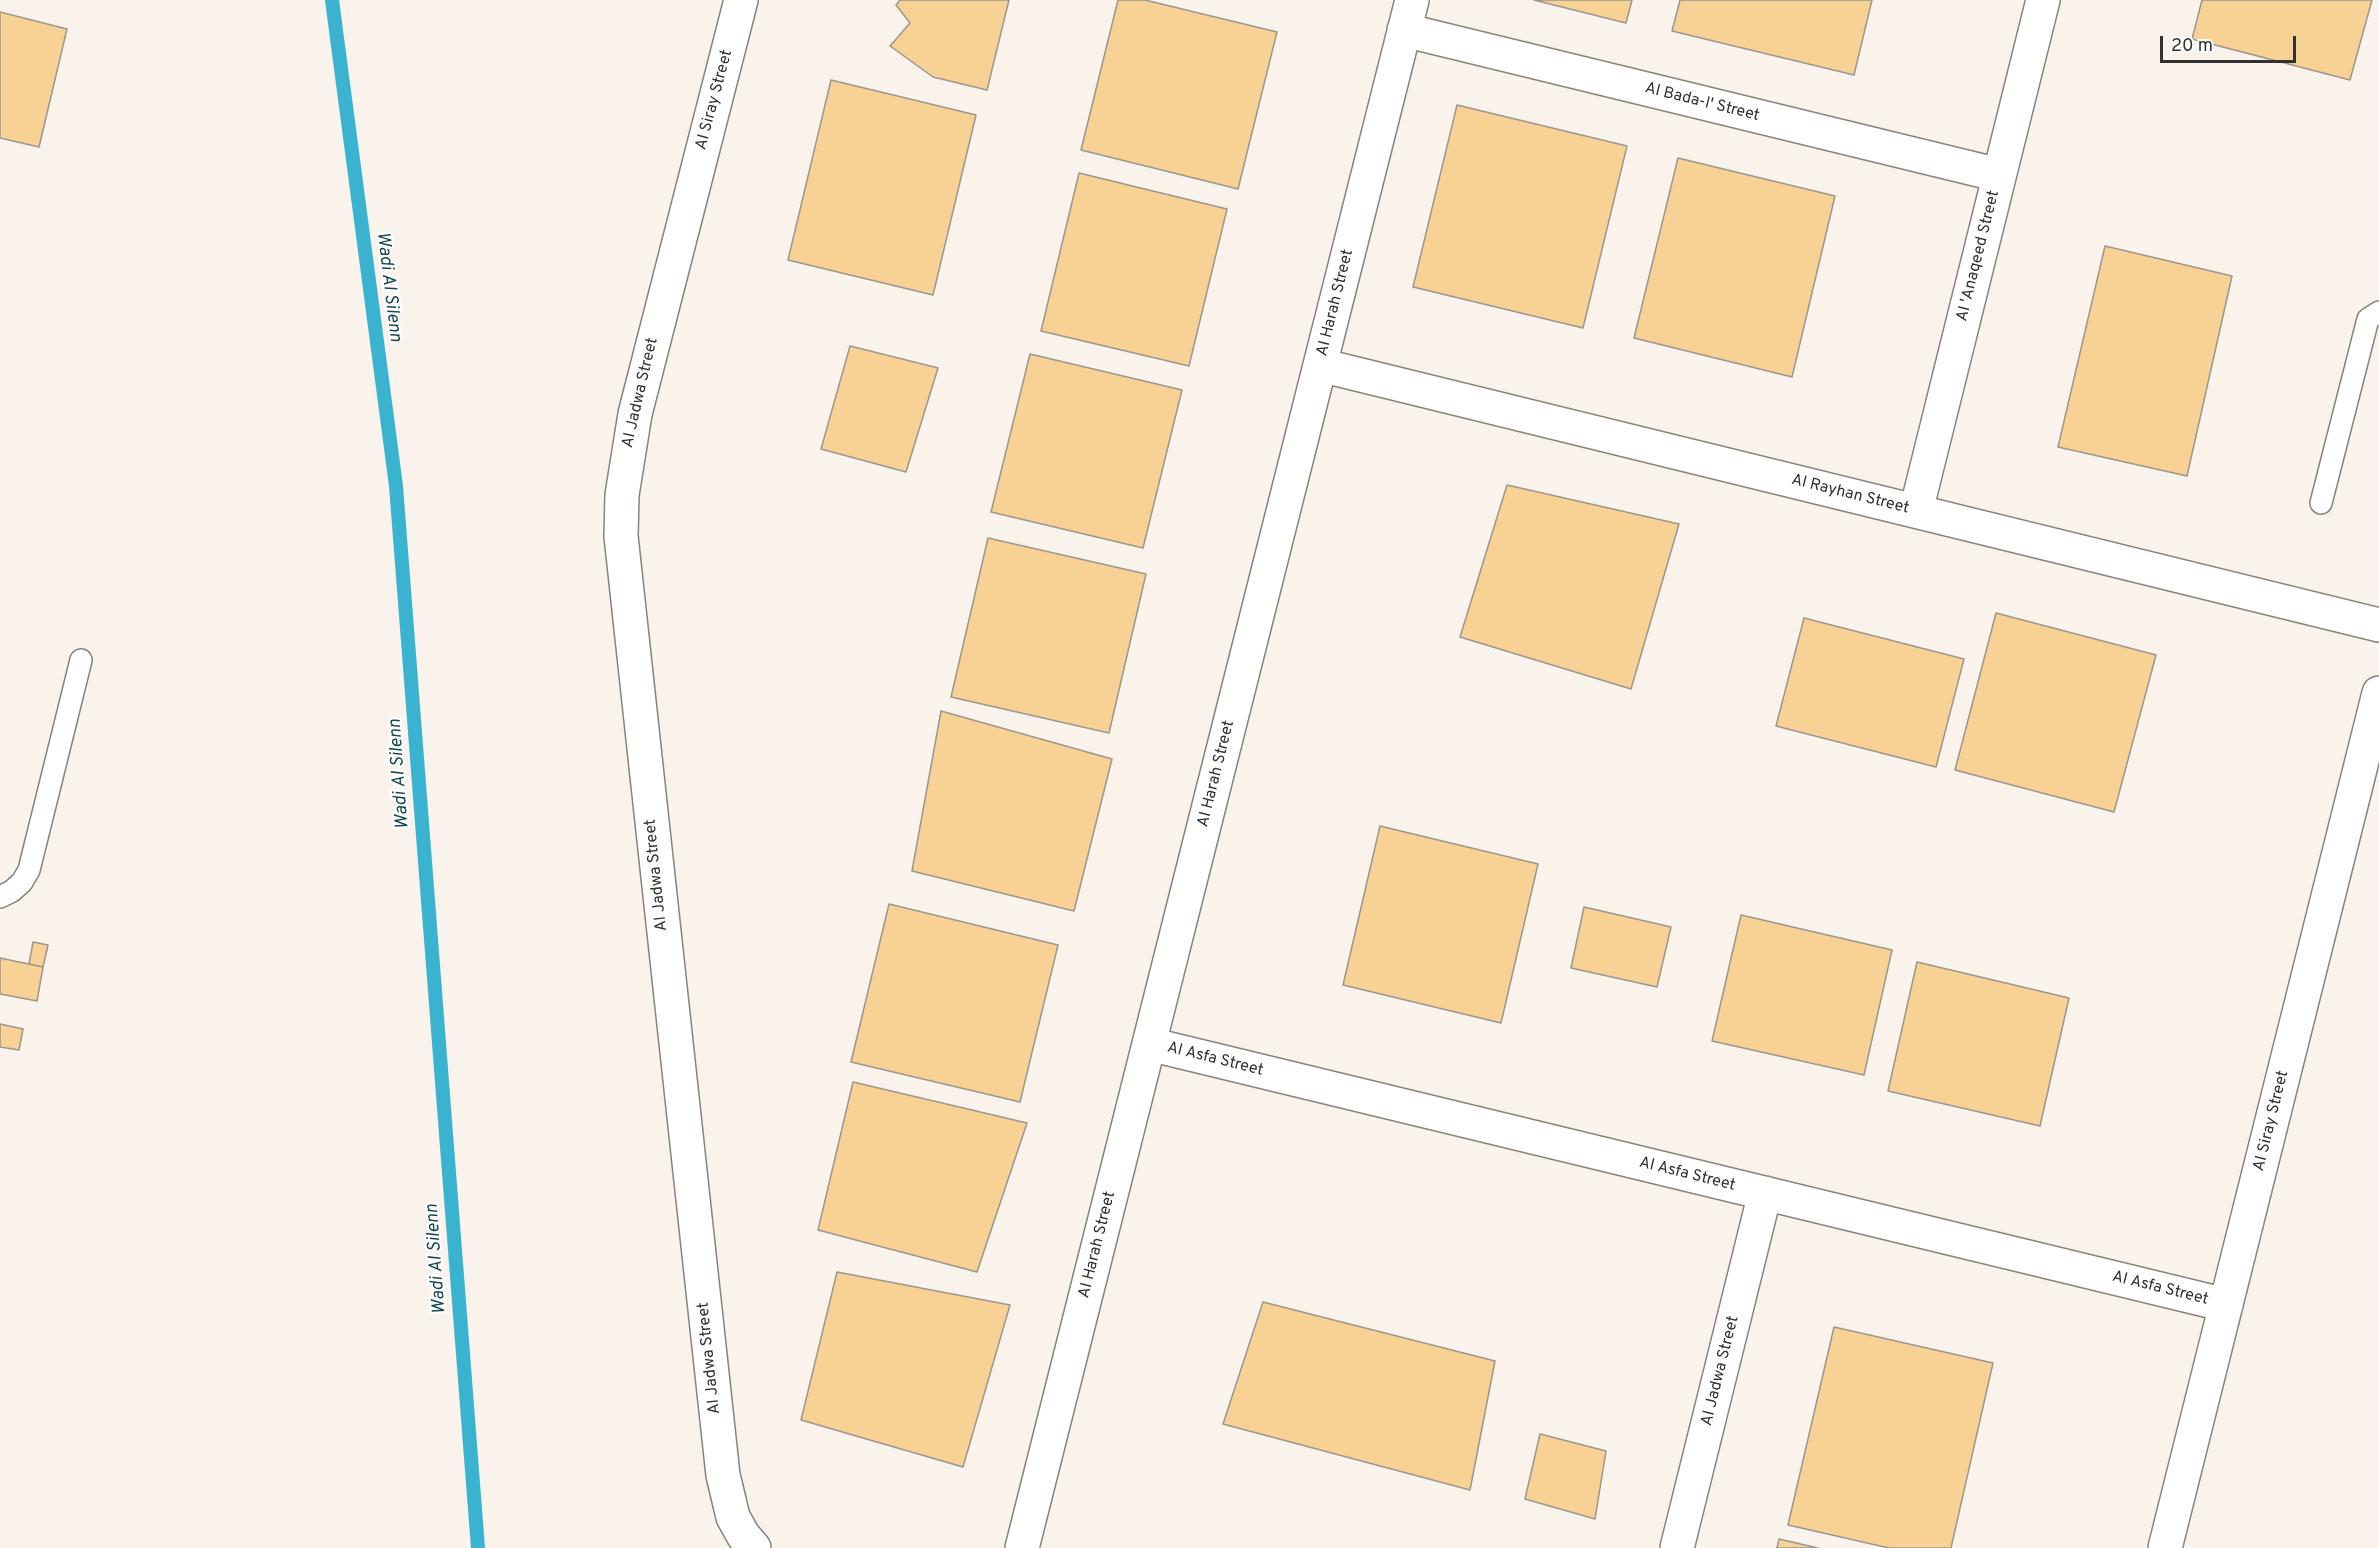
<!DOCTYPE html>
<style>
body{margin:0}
#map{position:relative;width:2379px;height:1548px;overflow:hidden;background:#f9f3eb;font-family:Overpass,sans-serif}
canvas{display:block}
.scale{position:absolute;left:2160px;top:36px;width:136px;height:27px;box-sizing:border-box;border:3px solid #33312e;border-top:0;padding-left:8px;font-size:18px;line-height:21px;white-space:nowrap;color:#33312e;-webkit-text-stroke:4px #fff;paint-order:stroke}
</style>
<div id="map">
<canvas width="2379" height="1548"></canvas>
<div class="scale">20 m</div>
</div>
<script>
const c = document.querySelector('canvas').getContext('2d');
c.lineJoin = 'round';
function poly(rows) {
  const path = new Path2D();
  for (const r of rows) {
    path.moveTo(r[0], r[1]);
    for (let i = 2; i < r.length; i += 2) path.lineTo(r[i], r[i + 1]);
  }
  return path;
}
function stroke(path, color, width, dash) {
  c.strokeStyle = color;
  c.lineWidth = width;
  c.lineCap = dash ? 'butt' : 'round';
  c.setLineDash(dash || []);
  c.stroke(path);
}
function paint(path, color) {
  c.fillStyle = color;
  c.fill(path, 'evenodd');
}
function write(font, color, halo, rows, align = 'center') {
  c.font = font + ' Overpass,sans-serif';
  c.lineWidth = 4.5;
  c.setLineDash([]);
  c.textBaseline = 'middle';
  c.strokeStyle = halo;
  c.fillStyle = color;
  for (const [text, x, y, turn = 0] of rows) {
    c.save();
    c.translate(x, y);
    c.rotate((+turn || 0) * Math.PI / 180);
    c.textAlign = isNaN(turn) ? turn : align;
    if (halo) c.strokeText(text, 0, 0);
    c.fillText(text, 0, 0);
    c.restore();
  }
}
stroke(poly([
 [332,0,396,486,478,1548]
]), '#39b3d0', 14);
const building = poly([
 [900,0,1009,0,987,90,933,77,890,46,910,23,896,5,900,0],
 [1118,0,1145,0,1277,32,1238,189,1081,150,1118,0],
 [1534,0,1632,0,1626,23,1534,0],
 [1680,0,1872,0,1854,75,1672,31,1680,0],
 [2202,0,2372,0,2350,80,2192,39,2202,0],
 [0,12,67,29,39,147,0,138,0,12],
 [831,80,976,115,933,295,788,260,831,80],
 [1457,105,1627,146,1583,328,1413,287,1457,105],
 [1678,158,1835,196,1792,377,1634,338,1678,158],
 [1079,173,1227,209,1189,366,1041,331,1079,173],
 [2105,246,2232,276,2187,476,2058,447,2105,246],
 [850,346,938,368,906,472,821,449,850,346],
 [1030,354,1182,390,1143,548,991,512,1030,354],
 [1507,485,1679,524,1631,689,1460,637,1507,485],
 [988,538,1146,574,1109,733,951,697,988,538],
 [1996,613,2156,655,2114,812,1955,770,1996,613],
 [1804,618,1964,659,1936,767,1776,726,1804,618],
 [941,711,1112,759,1074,911,912,871,941,711],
 [1380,826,1538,864,1501,1023,1343,985,1380,826],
 [889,904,1058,945,1020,1102,851,1062,889,904],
 [1584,907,1671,927,1657,987,1571,968,1584,907],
 [1741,915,1892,950,1864,1075,1712,1041,1741,915],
 [33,942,48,945,43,967,29,964,33,942],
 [0,958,43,967,37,1001,0,994,0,958],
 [1917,962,2069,998,2040,1126,1888,1091,1917,962],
 [0,1024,23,1029,19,1050,0,1047,0,1024],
 [853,1082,1027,1123,977,1272,818,1230,853,1082],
 [837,1272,1010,1305,963,1467,801,1420,837,1272],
 [1263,1302,1495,1361,1470,1490,1223,1424,1263,1302],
 [1834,1327,1993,1363,1951,1548,1889,1548,1788,1525,1834,1327],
 [1540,1434,1606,1451,1595,1519,1525,1499,1540,1434],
 [1779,1539,1818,1548,1777,1548,1779,1539]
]);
paint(building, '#f8d194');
stroke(building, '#9b968e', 1.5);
const service = poly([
 [2321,503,2368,319,2379,312],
 [0,897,12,891,22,882,29,870,81,660]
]);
const minor = poly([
 [741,0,635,414,622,495,621,536,723,1475,733,1517,743,1535,754,1548],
 [1404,30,1999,175],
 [1320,365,2379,625],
 [1916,511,2043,0],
 [1149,1044,2226,1305],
 [1022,1548,1412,0],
 [1677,1548,1765,1193],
 [2165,1548,2379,693]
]);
stroke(service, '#88847c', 24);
stroke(minor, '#88847c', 36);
stroke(service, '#fff', 21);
stroke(minor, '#fff', 33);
write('16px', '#33312e', '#fff', [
 ["Al Siray Street",715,100,-75],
 ["Al Bada-I' Street",1702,103,14],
 ["Al 'Anaqeed Street",1979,256,-76],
 ["Al Harah Street",1336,303,-76],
 ["Al Jadwa Street",641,393,-77],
 ["Al Rayhan Street",1850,495,14],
 ["Al Harah Street",1217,774,-76],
 ["Al Jadwa Street",657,875,-96],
 ["Al Asfa Street",1215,1060,14],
 ["Al Siray Street",2272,1121,-76],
 ["Al Asfa Street",1687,1175,14],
 ["Al Harah Street",1098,1245,-76],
 ["Al Asfa Street",2160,1289,14],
 ["Al Jadwa Street",710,1358,-96],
 ["Al Jadwa Street",1721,1371,-76]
]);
write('italic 18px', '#154855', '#fff', [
 ["Wadi Al Silenn",388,287,83],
 ["Wadi Al Silenn",400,774,-94],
 ["Wadi Al Silenn",437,1259,-94]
]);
</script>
